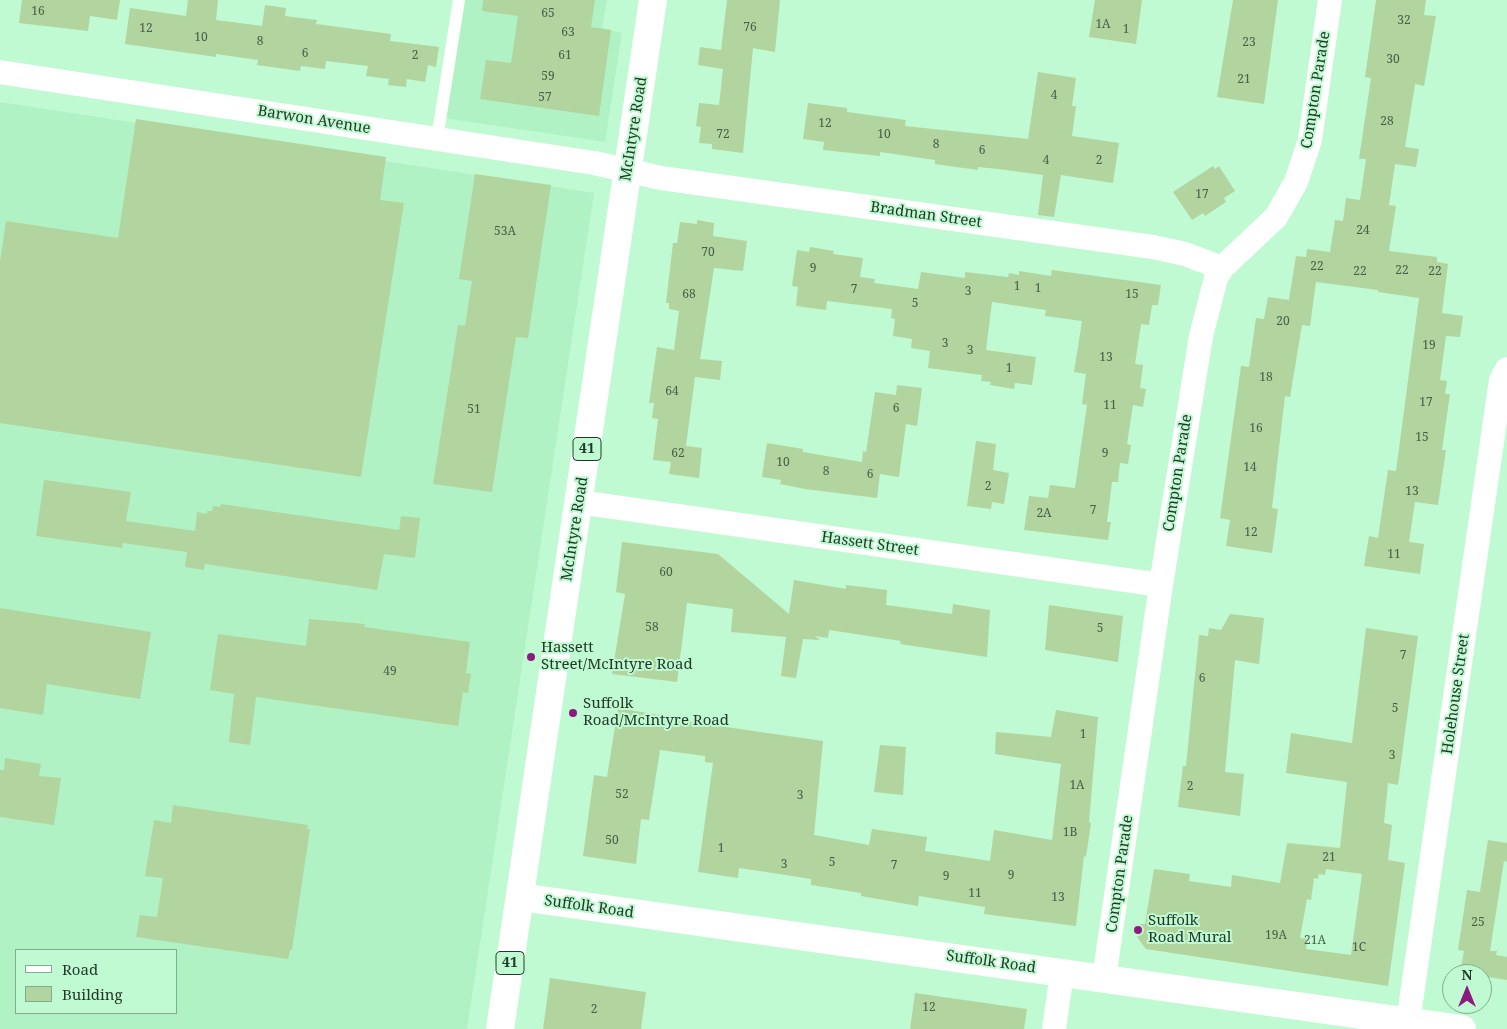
<!DOCTYPE html>
<style>
body{margin:0}
#map{position:relative;width:1507px;height:1029px;overflow:hidden;background:#c0fad2;font-family:"Noto Serif",serif}
canvas{display:block}
.legend{position:absolute;left:15px;top:949px;width:162px;height:65px;box-sizing:border-box;background:#c0fad2;border:1px solid #81ad8f;margin:0;padding:6px 9px;list-style:none;font-size:15px;color:#22392a}
.legend li{display:flex;align-items:center;gap:10px;height:25px}
.legend b{width:25px;border:1px solid #81ad8f}
.north{position:absolute;left:1442px;top:964px;width:50px;height:50px;box-sizing:border-box;background:#c0fad2;border:1px solid #81ad8f;border-radius:50%;rotate:0deg;font-size:14px;font-weight:700;line-height:20px;text-align:center;color:#22392a}
.north::after{content:'';display:block;margin:auto;width:18px;height:22px;background:#8c1b7d;clip-path:polygon(50% 0,100% 100%,50% 72%,0 100%)}
</style>
<div id="map">
<canvas width="1507" height="1029"></canvas>
<ul class="legend">
<li><b style="height:6px;background:#fff"></b>Road</li>
<li><b style="height:14px;background:#b2d49f"></b>Building</li>
</ul>
<div class="north">N</div>
</div>
<script>
const c = document.querySelector('canvas').getContext('2d');
c.lineJoin = 'round';
function paint(path, color) {
  c.fillStyle = color;
  c.fill(path, 'evenodd');
}
function poly(rows) {
  const path = new Path2D();
  for (const r of rows) {
    path.moveTo(r[0], r[1]);
    for (let i = 2; i < r.length; i += 2) path.lineTo(r[i], r[i + 1]);
  }
  return path;
}
function stroke(path, color, width, dash) {
  c.strokeStyle = color;
  c.lineWidth = width;
  c.lineCap = dash ? 'butt' : 'round';
  c.setLineDash(dash || []);
  c.stroke(path);
}
function write(font, color, halo, rows, align = 'center') {
  c.font = font + ' "Noto Serif",serif';
  c.lineWidth = 4;
  c.setLineDash([]);
  c.textBaseline = 'middle';
  c.strokeStyle = halo;
  c.fillStyle = color;
  for (const [text, x, y, turn = 0] of rows) {
    c.save();
    c.translate(x, y);
    c.rotate((+turn || 0) * Math.PI / 180);
    c.textAlign = isNaN(turn) ? turn : align;
    if (halo) c.strokeText(text, 0, 0);
    c.fillText(text, 0, 0);
    c.restore();
  }
}
paint(poly([
 [462,0,607,0,602,28,622,33,605,142,444,118],
 [0,102,594,193,467,1029,0,1029],
 [16,950,176,950,176,1013,16,1013]
]), '#b1f2c5');
paint(poly([
 [22,0,120,0,117,20,90,16,88,31,19,23],
 [188,0,218,0,216,20,262,26,265,5,286,8,285,16,317,20,316,24,391,34,390,41,439,47,436,67,428,65,425,82,407,79,406,87,388,85,389,79,366,76,368,66,326,61,325,69,301,66,300,71,257,65,258,60,216,54,216,57,125,44,130,8,186,16],
 [483,0,595,0,591,27,611,30,599,116,480,99,486,60,511,63,518,16,482,11],
 [727,0,780,0,775,52,753,48,743,153,712,149,712,144,699,143,701,127,696,126,699,103,719,105,723,69,698,65,700,47,721,50],
 [1095,0,1142,0,1136,44,1089,37],
 [1233,0,1278,0,1264,104,1217,97],
 [1376,0,1426,0,1424,15,1436,16,1424,86,1415,84,1405,147,1419,149,1416,167,1395,164,1389,205,1396,206,1389,251,1437,257,1437,262,1448,264,1442,313,1463,316,1460,337,1446,336,1440,380,1447,381,1445,394,1450,394,1442,450,1446,450,1438,505,1415,502,1409,542,1424,544,1420,574,1364,566,1369,536,1378,538,1388,470,1396,471,1419,298,1378,292,1378,290,1316,282,1310,326,1302,325,1290,397,1285,396,1272,508,1278,509,1272,553,1226,546,1230,520,1220,518,1241,366,1249,367,1256,318,1264,319,1268,297,1289,300,1296,256,1306,257,1307,249,1330,252,1335,220,1343,221,1346,198,1360,200,1366,159,1359,159,1371,78,1365,77],
 [1038,72,1076,78,1072,106,1076,106,1072,136,1119,143,1113,183,1061,175,1054,217,1038,215,1043,175,998,169,978,167,978,170,935,164,935,160,880,152,880,156,823,150,824,142,803,139,808,103,847,108,847,112,906,120,905,126,1028,139],
 [136,119,386,157,380,200,404,203,361,477,0,423,0,262,6,221,118,238],
 [1213,166,1215,169,1219,166,1235,191,1224,198,1226,202,1205,216,1203,213,1192,220,1173,192],
 [475,174,551,185,528,338,516,337,492,492,433,484,458,325,465,326,472,281,459,279],
 [697,220,714,223,713,236,747,241,743,271,714,268,700,359,722,361,720,380,695,377,686,446,702,448,699,478,669,474,671,462,653,460,658,419,652,418,654,403,649,403,657,347,674,350,679,311,669,309,669,303,666,303,673,243,677,243,680,222,697,224],
 [810,247,834,251,833,254,863,258,860,277,875,279,874,283,918,289,921,272,965,278,965,272,1008,277,1009,273,1019,275,1019,271,1051,276,1052,270,1161,285,1158,305,1152,305,1149,325,1141,324,1135,364,1143,365,1140,388,1146,389,1143,407,1133,405,1127,444,1131,445,1128,464,1120,463,1118,482,1112,482,1107,522,1111,522,1108,540,1024,530,1029,496,1048,498,1050,485,1075,488,1087,405,1082,404,1086,374,1074,372,1082,321,1045,316,1046,310,992,302,986,350,1036,357,1032,385,1015,383,1014,389,990,385,991,382,981,381,982,375,928,368,930,351,911,348,912,339,893,336,895,319,891,318,892,309,827,301,826,310,796,306,798,287,792,286,797,250,809,252],
 [897,385,922,388,917,426,906,424,899,477,880,474,877,498,805,489,780,484,781,480,762,477,767,443,803,449,803,452,862,462,863,451,866,452,875,392,896,395],
 [976,441,996,444,993,470,1009,473,1004,504,992,502,991,509,967,506],
 [44,480,131,492,126,521,195,531,197,512,207,514,207,511,212,511,213,506,220,507,221,504,399,530,401,516,420,518,415,558,384,554,377,590,205,564,204,570,185,567,187,552,123,543,122,548,36,536],
 [622,542,718,554,789,614,794,580,846,589,846,585,887,590,886,605,952,614,953,604,990,610,987,657,900,644,901,641,829,630,828,638,815,636,820,640,803,639,796,678,781,676,786,637,731,632,733,609,687,603,677,682,612,674,625,594,616,592],
 [1049,605,1123,616,1118,662,1045,650],
 [0,608,151,632,140,699,47,684,43,715,0,708],
 [1230,614,1264,618,1259,664,1235,660,1225,772,1244,774,1240,816,1178,807,1183,766,1186,766,1199,635,1208,636,1209,628,1221,630],
 [309,619,365,624,364,627,470,642,466,673,471,674,468,693,463,692,458,726,256,697,250,745,229,742,234,694,210,690,218,634,306,646],
 [1366,628,1418,636,1398,785,1388,783,1384,823,1392,825,1388,860,1405,863,1388,986,1146,949,1137,937,1139,924,1145,924,1154,869,1190,874,1189,881,1231,887,1232,875,1280,883,1287,843,1340,848,1347,782,1286,773,1291,733,1352,743],
 [1326,869,1362,874,1351,955,1306,949,1307,939,1300,938,1307,899,1311,900,1314,878,1318,879,1319,874,1325,875],
 [618,708,677,718,677,720,823,741,814,835,869,845,872,829,927,837,925,851,990,861,994,830,1052,840,1061,764,995,754,996,732,1051,737,1056,710,1098,717,1089,822,1091,823,1086,857,1084,856,1076,926,984,914,985,907,919,896,918,906,861,896,861,893,811,885,811,879,779,874,739,868,738,878,698,872,713,763,705,762,705,756,660,750,649,820,641,819,636,864,583,856,594,775,607,777],
 [880,745,906,747,903,795,874,792],
 [5,758,41,764,39,776,61,778,54,825,0,817,0,770,4,770],
 [173,805,308,825,307,829,310,829,292,950,290,950,288,959,136,937,140,915,157,917,163,878,145,876,154,820,171,823],
 [1488,840,1507,843,1507,862,1504,861,1490,951,1497,951,1496,955,1507,957,1507,980,1482,976,1482,974,1460,974,1464,951,1458,950,1467,890,1480,892],
 [550,978,646,992,641,1029,543,1029],
 [915,993,1027,1009,1024,1029,910,1029]
]), '#b2d49f');
stroke(poly([
 [437,139,459,0]
]), '#fff', 12);
stroke(poly([
 [0,72,594,163,661,178,1153,247,1185,254,1222,268],
 [579,502,1161,585],
 [1104,979,1161,585,1201,336,1216,278,1222,268,1276,217,1296,182,1310,140,1330,0],
 [1408,1022,1501,380,1507,369],
 [1054,1029,1062,973]
]), '#fff', 24);
stroke(poly([
 [520,897,1462,1029]
]), '#fff', 28);
stroke(poly([
 [500,1029,653,0]
]), '#fff', 28);
for (const [x, y, r, color] of [
 [531,657,5,"#8c1b7d"],
 [573,713,5,"#8c1b7d"],
 [1138,930,5,"#8c1b7d"]
]) {
  const dot = new Path2D();
  dot.arc(x, y, r, 0, 2 * Math.PI);
  c.fillStyle = color;
  c.fill(dot);
  stroke(dot, '#c0fad2', 2);
}
write('12px', '#466047', null, [
 ["16",38,12],
 ["65",548,14],
 ["32",1404,21],
 ["1A",1103,25],
 ["76",750,28],
 ["12",146,29],
 ["1",1126,30],
 ["63",568,33],
 ["10",201,38],
 ["8",260,42],
 ["23",1249,43],
 ["6",305,54],
 ["2",415,56],
 ["61",565,56],
 ["30",1393,60],
 ["59",548,77],
 ["21",1244,80],
 ["4",1054,96],
 ["57",545,98],
 ["28",1387,122],
 ["12",825,124],
 ["72",723,135],
 ["10",884,135],
 ["8",936,145],
 ["6",982,151],
 ["4",1046,161],
 ["2",1099,161],
 ["17",1202,195],
 ["24",1363,231],
 ["53A",505,232],
 ["70",708,253],
 ["22",1317,267],
 ["9",813,269],
 ["22",1402,271],
 ["22",1360,272],
 ["22",1435,272],
 ["1",1017,287],
 ["1",1038,289],
 ["7",854,290],
 ["3",968,292],
 ["68",689,295],
 ["15",1132,295],
 ["5",915,304],
 ["20",1283,322],
 ["3",945,344],
 ["19",1429,346],
 ["3",970,351],
 ["13",1106,358],
 ["1",1009,369],
 ["18",1266,378],
 ["64",672,392],
 ["17",1426,403],
 ["11",1110,406],
 ["6",896,409],
 ["51",474,410],
 ["16",1256,429],
 ["15",1422,438],
 ["62",678,454],
 ["9",1105,454],
 ["10",783,463],
 ["14",1250,468],
 ["8",826,472],
 ["6",870,475],
 ["2",988,487],
 ["13",1412,492],
 ["7",1093,511],
 ["2A",1044,514],
 ["12",1251,533],
 ["11",1394,555],
 ["60",666,573],
 ["58",652,628],
 ["5",1100,629],
 ["7",1403,656],
 ["49",390,672],
 ["6",1202,679],
 ["5",1395,709],
 ["1",1083,735],
 ["3",1392,756],
 ["1A",1077,786],
 ["2",1190,787],
 ["52",622,795],
 ["3",800,796],
 ["1B",1070,833],
 ["50",612,841],
 ["1",721,849],
 ["21",1329,858],
 ["5",832,863],
 ["3",784,865],
 ["7",894,866],
 ["9",1011,876],
 ["9",946,877],
 ["11",975,894],
 ["13",1058,898],
 ["25",1478,923],
 ["19A",1276,936],
 ["21A",1315,941],
 ["1C",1359,948],
 ["12",929,1008],
 ["2",594,1010]
]);
for (const [x, y, w] of [
 [587,449,28],
 [510,963,28]
]) {
  const box = new Path2D();
  box.roundRect(x - w / 2, y - 11.5, w, 23, 4);
  c.fillStyle = '#c0fad2';
  c.fill(box);
  stroke(box, '#22392a', 1);
}
write('bold 14px', '#22392a', null, [
 ["41",587,449],
 ["41",510,963]
]);
write('15px', '#22392a', '#c0fad2', [
 ["Compton Parade",1316,90,-81],
 ["Barwon Avenue",314,120,9],
 ["McIntyre Road",634,129,-81],
 ["Bradman Street",926,215,8],
 ["Compton Parade",1178,473,-81],
 ["McIntyre Road",575,529,-81],
 ["Hassett Street",870,544,8],
 ["Holehouse Street",1456,694,-82],
 ["Compton Parade",1120,874,-82],
 ["Suffolk Road",589,907,8],
 ["Suffolk Road",991,962,8]
]);
write('15px', '#22392a', '#c0fad2', [
 ["Hassett",541,648],
 ["Street/McIntyre Road",541,665],
 ["Suffolk",583,704],
 ["Road/McIntyre Road",583,721],
 ["Suffolk",1148,921],
 ["Road Mural",1148,938]
], 'left');
</script>
